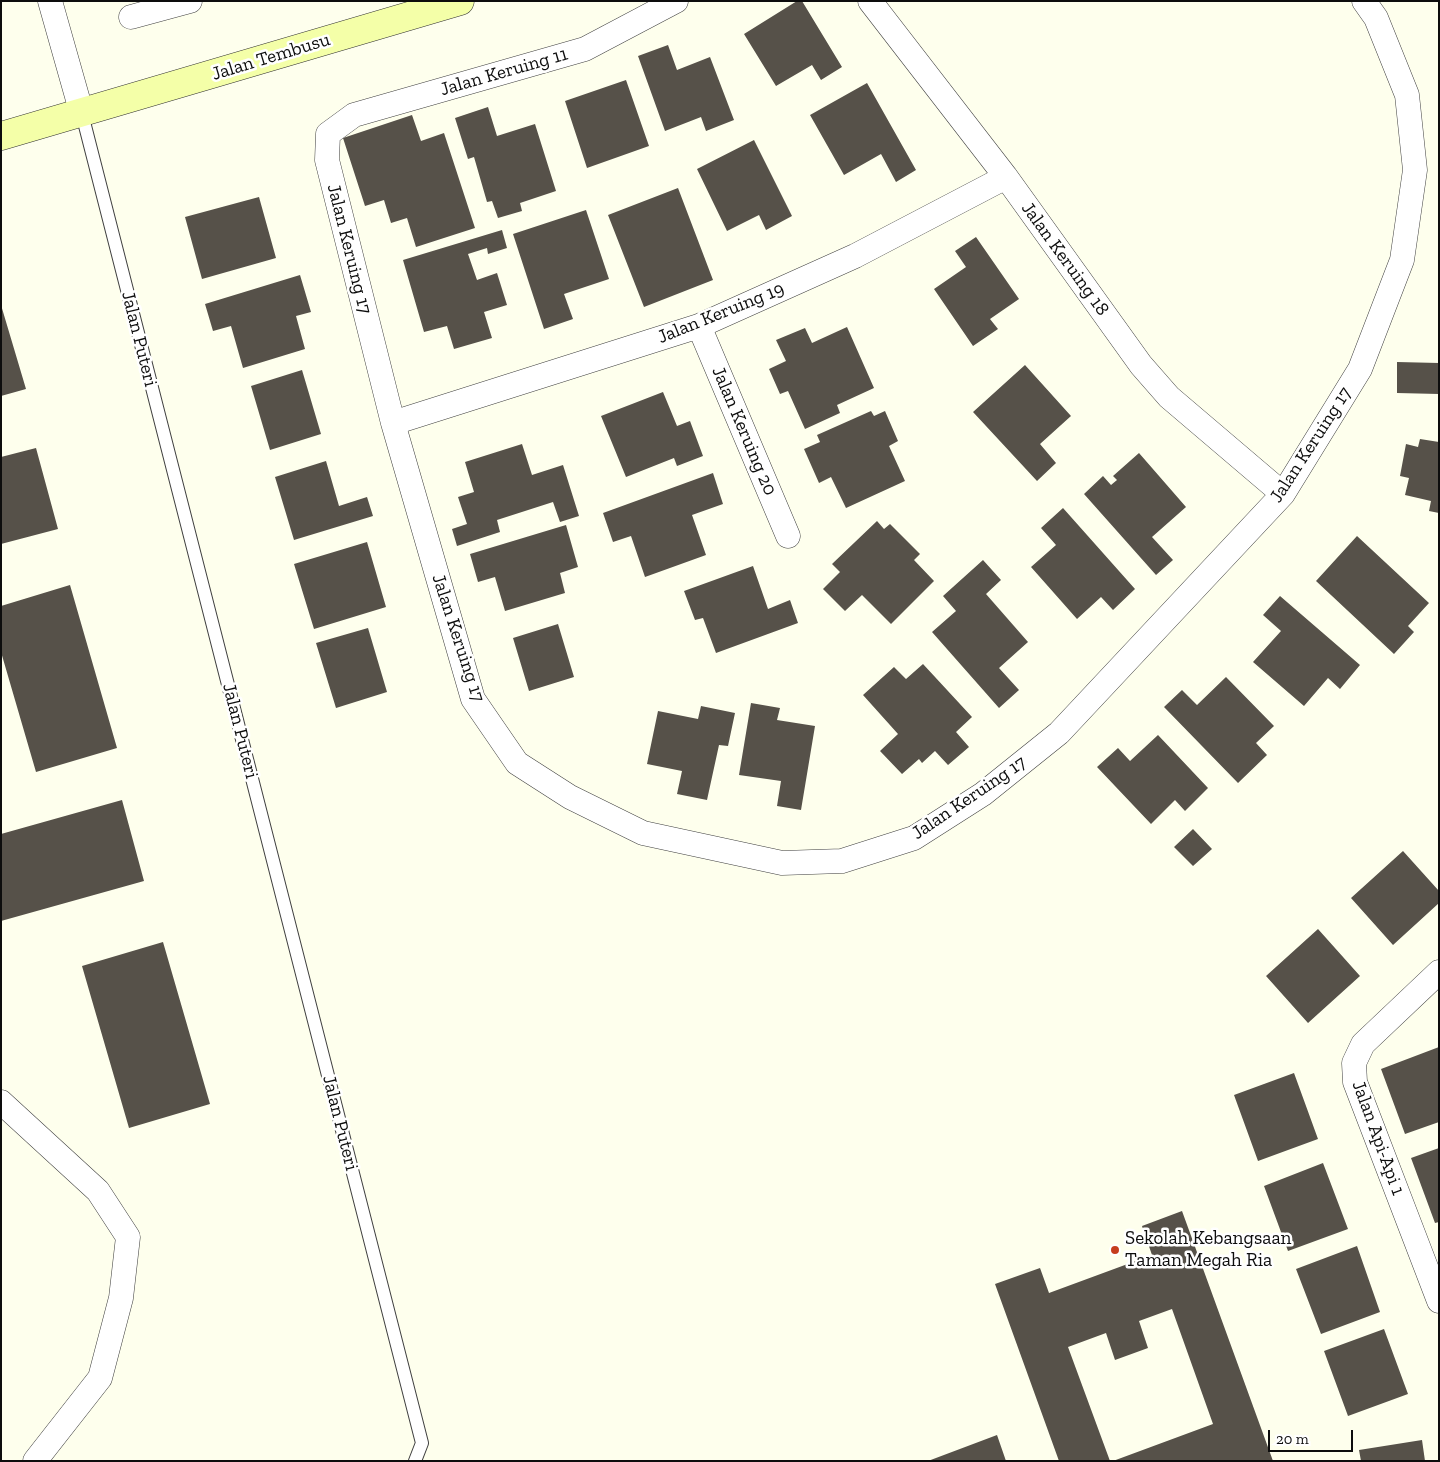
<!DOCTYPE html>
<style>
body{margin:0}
#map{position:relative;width:1440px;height:1462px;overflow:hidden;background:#feffed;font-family:"Zilla Slab",serif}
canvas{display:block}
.frame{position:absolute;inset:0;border:2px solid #0d0d0d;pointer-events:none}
.scale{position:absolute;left:1268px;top:1430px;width:85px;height:22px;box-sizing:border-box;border:2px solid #0d0d0d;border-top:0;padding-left:6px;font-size:15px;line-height:18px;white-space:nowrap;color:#0d0d0d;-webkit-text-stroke:4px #fff;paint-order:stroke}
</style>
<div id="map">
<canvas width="1440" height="1462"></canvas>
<div class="frame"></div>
<div class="scale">20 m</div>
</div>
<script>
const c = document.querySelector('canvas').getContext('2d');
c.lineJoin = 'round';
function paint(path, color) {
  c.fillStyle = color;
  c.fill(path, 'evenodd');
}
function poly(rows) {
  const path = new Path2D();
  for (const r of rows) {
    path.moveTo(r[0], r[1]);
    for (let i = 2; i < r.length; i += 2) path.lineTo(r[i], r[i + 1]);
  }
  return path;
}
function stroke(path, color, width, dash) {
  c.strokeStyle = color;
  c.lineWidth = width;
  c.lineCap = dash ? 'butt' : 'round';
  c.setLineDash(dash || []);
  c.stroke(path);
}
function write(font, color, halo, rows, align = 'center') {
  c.font = font + ' "Zilla Slab",serif';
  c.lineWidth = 5;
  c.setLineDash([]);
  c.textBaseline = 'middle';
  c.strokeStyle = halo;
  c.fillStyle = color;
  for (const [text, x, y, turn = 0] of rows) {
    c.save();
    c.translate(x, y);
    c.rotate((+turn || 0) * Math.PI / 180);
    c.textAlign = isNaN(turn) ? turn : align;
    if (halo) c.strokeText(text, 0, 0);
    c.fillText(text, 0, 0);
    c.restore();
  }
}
paint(poly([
 [797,1,802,1,842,67,821,80,812,65,776,86,744,34],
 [668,45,677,70,710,57,734,120,706,131,701,117,665,131,638,56],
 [626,80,649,146,587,168,565,101],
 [867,83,916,170,896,182,881,154,844,175,810,115],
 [488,107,497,136,535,124,556,191,520,203,522,211,498,218,492,201,487,202,474,157,468,159,455,118],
 [412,115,421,141,444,133,475,228,416,247,407,218,391,223,384,200,365,206,343,138],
 [754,140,792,216,766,230,759,215,727,231,697,169],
 [678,188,713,280,644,307,608,215],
 [259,197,276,258,202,279,185,217],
 [586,210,609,279,564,294,573,319,544,329,513,234],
 [502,230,507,248,488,254,487,248,468,254,477,280,497,273,507,305,484,312,492,338,454,349,447,326,424,332,403,260],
 [976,237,1019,299,990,319,998,329,973,346,934,289,966,267,955,251],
 [300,275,311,312,296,316,305,349,243,368,231,326,213,331,205,304],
 [1,305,26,389,1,396],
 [847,327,874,388,837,405,840,413,805,429,788,391,780,394,769,369,786,361,776,340,805,328,812,343],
 [1397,362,1439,363,1439,394,1397,393],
 [1025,365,1071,416,1040,444,1056,463,1037,481,973,412],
 [302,370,321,434,270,450,251,386],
 [663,392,677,426,690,421,703,456,677,466,674,458,626,477,601,416],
 [871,411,874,416,885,411,898,441,889,446,905,481,846,508,831,477,819,483,804,449,820,442,817,435],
 [1420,439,1439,442,1439,513,1429,511,1431,501,1405,495,1409,478,1400,476,1406,444,1418,447],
 [522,444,532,475,563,465,579,516,560,522,553,502,497,520,500,532,457,546,452,529,467,524,458,497,474,492,465,462],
 [36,448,58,529,1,544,1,457],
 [1139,453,1186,507,1152,537,1173,560,1156,575,1084,494,1103,476,1111,485,1117,480,1113,476],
 [326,461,339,506,367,497,373,516,294,540,275,477],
 [713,473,723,504,692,515,706,555,645,577,631,536,613,542,603,513],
 [1063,508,1135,589,1113,610,1101,597,1077,619,1031,567,1056,545,1041,528],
 [877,521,884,529,890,524,920,554,914,560,934,581,891,624,862,595,845,611,823,589,840,572,832,564],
 [566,525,578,567,560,573,565,593,505,611,495,577,478,582,470,554],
 [1357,536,1429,603,1408,626,1414,632,1394,654,1316,581],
 [367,542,386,607,314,629,294,564],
 [983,560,1001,580,986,594,1028,642,999,668,1019,690,999,708,932,632,956,611,943,596],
 [753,566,768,609,790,600,798,623,716,653,703,618,695,620,684,591],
 [70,585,117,748,36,772,1,652,1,606],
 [1280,596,1360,665,1340,689,1328,678,1304,706,1253,662,1281,631,1263,615],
 [558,624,574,677,529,691,513,638],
 [368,628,387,692,336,708,316,643],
 [923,664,972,717,956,732,969,747,948,765,935,751,922,763,919,759,902,774,880,751,898,734,863,695,894,667,906,679],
 [1226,677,1274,726,1256,743,1267,755,1238,783,1164,707,1182,690,1197,705],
 [751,703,780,708,777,720,815,726,801,810,777,806,781,781,739,775],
 [701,706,735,713,728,746,719,745,707,800,677,794,682,771,647,764,658,711,698,719],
 [1158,735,1208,788,1185,811,1175,800,1151,824,1097,767,1118,748,1130,761],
 [122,800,144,881,1,921,1,834],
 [1193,829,1212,849,1193,866,1174,847],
 [1403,851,1439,891,1439,903,1393,945,1351,898],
 [1318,929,1360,976,1308,1023,1266,976],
 [163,942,210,1104,129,1128,82,966],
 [1439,1047,1439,1122,1405,1134,1381,1069],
 [1294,1073,1318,1139,1258,1161,1234,1095],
 [1439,1148,1439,1222,1435,1223,1411,1158],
 [1323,1163,1348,1229,1288,1251,1264,1186],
 [1182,1211,1273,1461,1113,1461,1213,1424,1172,1309,1139,1321,1148,1348,1115,1360,1106,1333,1068,1347,1110,1461,1059,1461,995,1284,1040,1268,1049,1293,1152,1255,1142,1226],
 [1357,1246,1380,1312,1321,1334,1296,1269],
 [1384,1329,1408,1394,1348,1416,1324,1351],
 [997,1435,1006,1461,928,1461],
 [1422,1440,1425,1461,1361,1461,1359,1450]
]), '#565149');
const lane = poly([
 [82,114,422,1443,415,1461]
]);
const street = poly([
 [50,1,82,114],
 [676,1,585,49,354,115,328,134,327,160,393,423,473,699,517,763,570,797,643,833,782,863,842,861,914,838,983,794,1059,733,1283,494,1360,369,1402,260,1415,170,1407,95,1376,18,1364,1],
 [870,1,1006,177,1141,365,1169,397,1283,494],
 [131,17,190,1],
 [699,326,788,536],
 [393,423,699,326,855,256,1006,177],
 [1439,972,1363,1044,1354,1063,1355,1082,1439,1301],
 [1,1102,98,1191,128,1237,121,1298,100,1378,35,1461]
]);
const secondary = poly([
 [1,136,460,1]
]);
stroke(lane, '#404040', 14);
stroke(street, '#404040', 25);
stroke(secondary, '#2f2f2f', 29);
stroke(lane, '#fff', 12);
stroke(street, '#fff', 24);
stroke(secondary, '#f4ffa8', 28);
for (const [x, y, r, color] of [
 [1115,1250,5,"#c63d1c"]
]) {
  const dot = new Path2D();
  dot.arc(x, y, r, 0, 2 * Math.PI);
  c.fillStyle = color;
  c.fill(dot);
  stroke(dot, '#fff', 2);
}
write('19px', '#0d0d0d', '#fff', [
 ["Jalan Tembusu",271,57,-17],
 ["Jalan Keruing 11",504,72,-16],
 ["Jalan Keruing 17",349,249,76],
 ["Jalan Keruing 18",1065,259,54],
 ["Jalan Keruing 19",721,313,-22],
 ["Jalan Puteri",139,339,76],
 ["Jalan Keruing 20",744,431,67],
 ["Jalan Keruing 17",1311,445,-57],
 ["Jalan Keruing 17",458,638,72],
 ["Jalan Puteri",240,731,76],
 ["Jalan Keruing 17",969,798,-34],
 ["Jalan Puteri",340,1123,76],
 ["Jalan Api-Api 1",1378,1138,70]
]);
write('19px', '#0d0d0d', '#fff', [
 ["Sekolah Kebangsaan",1125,1239],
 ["Taman Megah Ria",1125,1261]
], 'left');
</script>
